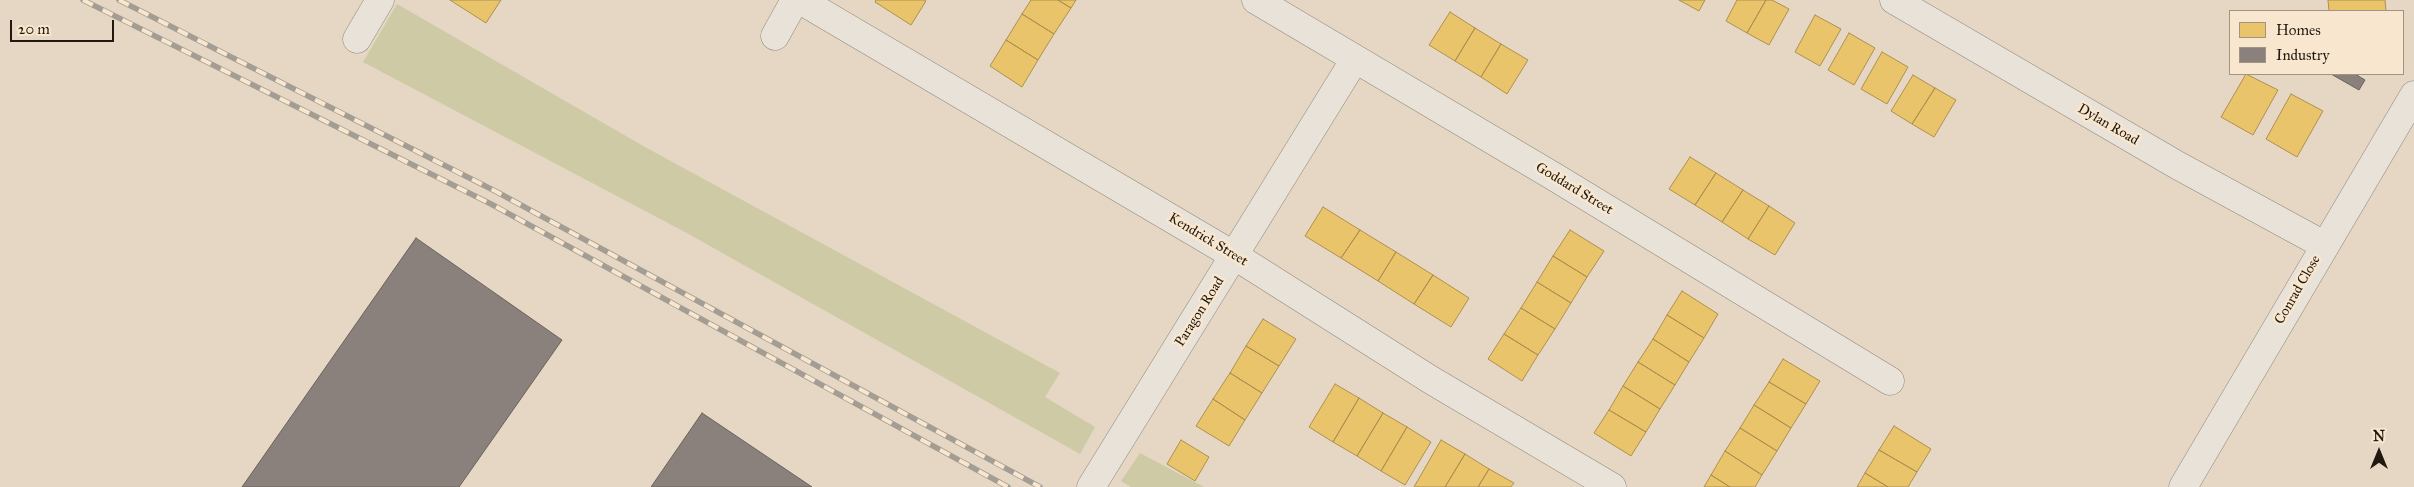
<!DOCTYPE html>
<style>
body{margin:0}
#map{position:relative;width:2414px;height:487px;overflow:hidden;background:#e5d7c3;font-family:"IM FELL Great Primer",serif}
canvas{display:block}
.legend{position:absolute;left:2229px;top:10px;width:175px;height:65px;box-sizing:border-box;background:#f8e7ce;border:1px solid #a29482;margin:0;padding:6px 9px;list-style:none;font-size:15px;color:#21180f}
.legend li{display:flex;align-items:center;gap:10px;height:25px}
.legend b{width:25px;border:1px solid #a29482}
.north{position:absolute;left:2354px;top:427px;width:50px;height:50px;-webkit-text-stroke:4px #f8e7ce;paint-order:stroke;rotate:0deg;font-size:14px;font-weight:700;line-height:20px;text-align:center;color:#21180f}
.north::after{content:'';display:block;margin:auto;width:18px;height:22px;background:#21180f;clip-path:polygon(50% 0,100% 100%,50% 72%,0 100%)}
.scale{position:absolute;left:10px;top:20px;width:104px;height:22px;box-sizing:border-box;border:2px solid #21180f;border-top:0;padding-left:6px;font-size:15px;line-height:18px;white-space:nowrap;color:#21180f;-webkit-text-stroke:4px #f8e7ce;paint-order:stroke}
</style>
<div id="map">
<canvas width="2414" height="487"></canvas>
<ul class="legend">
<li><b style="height:14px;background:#e9c46a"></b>Homes</li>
<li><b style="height:14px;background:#8a817c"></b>Industry</li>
</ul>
<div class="north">N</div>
<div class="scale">20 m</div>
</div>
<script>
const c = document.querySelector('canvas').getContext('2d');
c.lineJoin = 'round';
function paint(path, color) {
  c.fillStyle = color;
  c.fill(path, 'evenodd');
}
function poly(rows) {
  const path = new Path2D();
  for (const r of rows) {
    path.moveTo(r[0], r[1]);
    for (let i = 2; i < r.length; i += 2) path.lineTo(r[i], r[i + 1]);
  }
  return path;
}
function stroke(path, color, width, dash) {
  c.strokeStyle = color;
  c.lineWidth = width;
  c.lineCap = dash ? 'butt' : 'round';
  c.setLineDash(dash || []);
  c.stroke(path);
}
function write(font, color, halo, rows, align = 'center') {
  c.font = font + ' "IM FELL Great Primer",serif';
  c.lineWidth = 5;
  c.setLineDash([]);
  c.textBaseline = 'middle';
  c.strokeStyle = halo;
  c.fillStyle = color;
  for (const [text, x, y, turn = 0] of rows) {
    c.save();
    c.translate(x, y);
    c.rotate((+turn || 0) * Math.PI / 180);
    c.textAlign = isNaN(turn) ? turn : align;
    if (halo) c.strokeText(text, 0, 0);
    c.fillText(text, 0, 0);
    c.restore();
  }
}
paint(poly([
 [397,4,645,147,1060,373,1045,397,1095,427,1080,454,685,232,363,62],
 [1140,453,1204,487,1131,487,1121,481]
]), '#cecaa5');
const homes = poly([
 [450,0,501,0,486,23,450,0],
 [876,0,924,0,926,1,911,25,875,2,876,0],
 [1031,0,1058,0,1071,8,1054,34,1022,14,1031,0],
 [1058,0,1076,0,1071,8,1058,0],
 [1679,0,1705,0,1699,11,1679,0],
 [1737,0,1766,0,1747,33,1726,21,1737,0],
 [1766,0,1772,0,1789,9,1769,45,1747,33,1766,0],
 [2328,0,2385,0,2386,11,2329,11,2328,0],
 [1450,12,1475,28,1455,61,1429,45,1450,12],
 [1022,14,1054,34,1038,60,1006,40,1022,14],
 [1815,15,1841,29,1820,66,1795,52,1815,15],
 [1475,28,1501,44,1481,77,1455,61,1475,28],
 [1849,33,1875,48,1854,85,1828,70,1849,33],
 [1006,40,1038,60,1022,87,990,66,1006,40],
 [1501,44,1528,60,1507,94,1481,77,1501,44],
 [1882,52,1908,67,1887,104,1861,89,1882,52],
 [2246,74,2278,90,2253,135,2221,117,2246,74],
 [1913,75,1935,88,1912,124,1891,111,1913,75],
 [1935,88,1956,100,1934,137,1912,124,1935,88],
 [2291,94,2323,111,2297,157,2266,139,2291,94],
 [1690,157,1716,173,1695,205,1669,189,1690,157],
 [1716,173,1743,190,1722,222,1695,205,1716,173],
 [1743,190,1769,206,1748,239,1722,222,1743,190],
 [1769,206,1795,223,1775,255,1748,239,1769,206],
 [1323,207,1360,230,1341,258,1305,236,1323,207],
 [1360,230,1396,252,1378,281,1341,258,1360,230],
 [1570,230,1604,251,1587,277,1553,256,1570,230],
 [1396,252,1433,275,1414,304,1378,281,1396,252],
 [1553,256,1587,277,1571,303,1537,282,1553,256],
 [1433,275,1469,298,1451,327,1414,304,1433,275],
 [1537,282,1571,303,1555,329,1521,308,1537,282],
 [1682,291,1718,314,1704,338,1667,315,1682,291],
 [1521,308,1555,329,1538,355,1504,334,1521,308],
 [1667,315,1704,338,1689,362,1653,339,1667,315],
 [1263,319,1296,339,1279,366,1246,346,1263,319],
 [1504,334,1538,355,1522,381,1488,359,1504,334],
 [1653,339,1689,362,1675,385,1638,362,1653,339],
 [1246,346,1279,366,1262,393,1230,373,1246,346],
 [1783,359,1820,381,1806,404,1769,382,1783,359],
 [1638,362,1675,385,1660,409,1623,386,1638,362],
 [1230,373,1262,393,1245,420,1213,399,1230,373],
 [1769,382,1806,404,1791,428,1754,405,1769,382],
 [1335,384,1359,398,1333,442,1309,427,1335,384],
 [1623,386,1660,409,1646,432,1609,410,1623,386],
 [1359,398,1383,413,1357,456,1333,442,1359,398],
 [1213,399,1245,420,1229,446,1196,426,1213,399],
 [1754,405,1791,428,1777,451,1740,428,1754,405],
 [1609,410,1646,432,1631,456,1594,433,1609,410],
 [1383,413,1407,427,1381,471,1357,456,1383,413],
 [1894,426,1931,449,1917,472,1879,450,1894,426],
 [1407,427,1431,442,1405,485,1381,471,1407,427],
 [1740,428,1777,451,1762,475,1725,451,1740,428],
 [1181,440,1209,457,1195,481,1167,464,1181,440],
 [1441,440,1465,454,1445,487,1414,487,1441,440],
 [1879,450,1917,472,1908,487,1888,487,1865,473,1879,450],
 [1725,451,1762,475,1755,487,1730,487,1711,475,1725,451],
 [1465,454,1489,469,1478,487,1445,487,1465,454],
 [1489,469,1514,483,1511,487,1478,487,1489,469],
 [1865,473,1888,487,1857,487,1865,473],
 [1711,475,1730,487,1704,487,1711,475]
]);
paint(homes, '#e9c46a');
stroke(homes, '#ad904f', 1);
const industry = poly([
 [2331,74,2355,74,2365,80,2359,90,2331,74],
 [416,238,562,340,459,487,242,487,416,238],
 [702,413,812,487,651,487,702,413]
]);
paint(industry, '#8a817c');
stroke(industry, '#6a625b', 1);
const minor = poly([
 [800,0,1235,256,1431,380,1612,487],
 [1256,0,1553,176,1890,381],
 [1894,0,2177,165,2324,245],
 [775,36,795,0],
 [357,39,380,0],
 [1091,487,1355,59],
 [2183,487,2414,95]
]);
stroke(minor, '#91887c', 29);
stroke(minor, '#e9e2d8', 28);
const rail = poly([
 [83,0,491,204,1008,487],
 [119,0,497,192,1040,487]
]);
stroke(rail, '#a49d94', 5.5);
stroke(rail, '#f8e7ce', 4, [11]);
write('14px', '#21180f', '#f8e7ce', [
 ["Dylan Road",2108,125,30],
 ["Goddard Street",1574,189,31],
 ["Kendrick Street",1208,240,31],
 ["Conrad Close",2298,290,-60],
 ["Paragon Road",1200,312,-58]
]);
</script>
